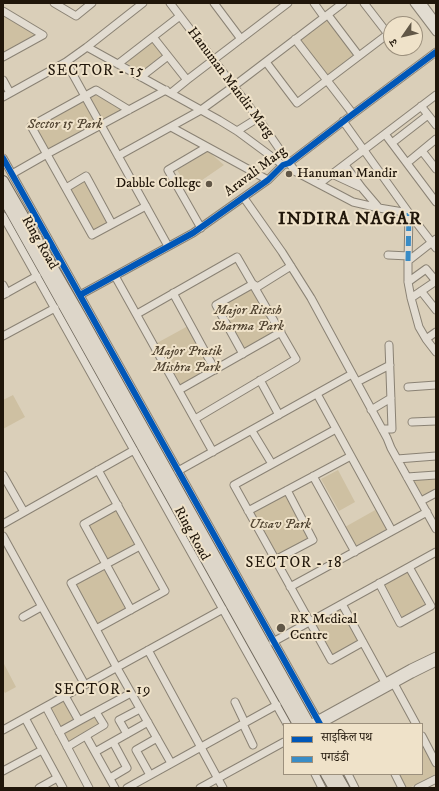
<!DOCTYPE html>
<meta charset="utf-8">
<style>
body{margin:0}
#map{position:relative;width:439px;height:791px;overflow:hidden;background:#dacfb9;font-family:"IM FELL DW Pica","Noto Serif Devanagari",serif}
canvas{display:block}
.frame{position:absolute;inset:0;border:4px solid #20160a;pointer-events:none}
.legend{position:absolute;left:283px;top:723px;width:140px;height:52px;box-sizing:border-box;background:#efe2c9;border:1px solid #9c907d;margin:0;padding:5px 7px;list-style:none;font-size:12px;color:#20160a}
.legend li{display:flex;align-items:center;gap:8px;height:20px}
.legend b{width:20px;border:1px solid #9c907d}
.north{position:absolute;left:383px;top:16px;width:40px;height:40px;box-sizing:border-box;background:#efe2c9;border:1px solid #9c907d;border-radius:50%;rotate:236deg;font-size:11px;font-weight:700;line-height:16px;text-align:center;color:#20160a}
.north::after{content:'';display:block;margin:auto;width:14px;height:18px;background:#615747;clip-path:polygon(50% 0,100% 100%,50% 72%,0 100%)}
</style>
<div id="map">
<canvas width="439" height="791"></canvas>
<div class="frame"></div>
<ul class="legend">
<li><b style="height:5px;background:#0057b8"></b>साइकिल पथ</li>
<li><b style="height:5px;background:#398cc6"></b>पगडंडी</li>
</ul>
<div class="north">उ</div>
</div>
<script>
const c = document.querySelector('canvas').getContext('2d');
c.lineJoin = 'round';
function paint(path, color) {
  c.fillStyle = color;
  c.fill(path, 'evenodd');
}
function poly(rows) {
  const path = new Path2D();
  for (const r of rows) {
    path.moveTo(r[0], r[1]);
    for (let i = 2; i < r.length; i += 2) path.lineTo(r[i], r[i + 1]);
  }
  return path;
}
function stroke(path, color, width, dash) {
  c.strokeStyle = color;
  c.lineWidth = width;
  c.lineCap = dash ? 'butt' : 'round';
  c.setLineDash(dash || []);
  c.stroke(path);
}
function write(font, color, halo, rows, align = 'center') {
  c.font = font + ' "IM FELL DW Pica",serif';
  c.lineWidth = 4;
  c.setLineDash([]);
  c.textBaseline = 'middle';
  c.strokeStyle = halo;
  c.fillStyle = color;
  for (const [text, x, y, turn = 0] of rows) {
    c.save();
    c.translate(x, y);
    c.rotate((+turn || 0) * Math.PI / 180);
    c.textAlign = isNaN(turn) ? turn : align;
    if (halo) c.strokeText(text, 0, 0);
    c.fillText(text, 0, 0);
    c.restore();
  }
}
paint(poly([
 [3,15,36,35,3,52],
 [327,19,355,55,328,76,300,40],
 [152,40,164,55,142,72,123,61],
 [95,94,123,109,103,120,89,97],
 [83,99,97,124,48,151,33,126],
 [208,151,224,165,189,189,177,170],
 [85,180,109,223,94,231,70,189],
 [252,288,276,332,245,350,220,306],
 [188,326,212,368,181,385,157,343],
 [13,395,25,417,3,429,3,400],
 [338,470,355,502,339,511,321,479],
 [436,479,436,489,423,496,413,480],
 [285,494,309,538,275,556,251,513],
 [377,509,387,529,355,546,345,527],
 [116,510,136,544,108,560,89,526],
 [105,570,126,608,97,624,76,585],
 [408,572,425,605,402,617,384,584],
 [342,607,360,641,332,657,313,623],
 [3,662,16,687,5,693,3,690],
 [65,701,78,723,95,714,101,725,68,743,50,709],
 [422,744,436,770,436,774,409,788,406,788,399,774,422,774]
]), '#cec0a2');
const minor = poly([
 [54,3,76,16,92,3],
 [170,3,258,118,289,163,296,172,353,202,379,208,409,213,408,261],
 [214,3,241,39],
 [314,3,324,17],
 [414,3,436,32],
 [422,3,436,22],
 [3,11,43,35,3,57],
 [328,15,359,56],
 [153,37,187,80,171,93],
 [295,39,353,114],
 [87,47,219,120,237,131,283,165],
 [66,62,168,246],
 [266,62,297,103,388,34,364,3],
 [118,64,180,16],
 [141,77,168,56],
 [3,80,10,93],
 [187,80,288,3],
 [3,97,66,62,87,47,143,3],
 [421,106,436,125],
 [129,110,96,90,31,126,92,235,146,206],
 [343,121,409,213,436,248],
 [171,127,268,180],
 [237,131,258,118],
 [385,134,436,202],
 [392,143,428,115],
 [422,151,436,169],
 [118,156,201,110,234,86,343,3],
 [3,158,320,724],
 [407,163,436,139],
 [345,165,362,188,379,208],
 [12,174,47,154,166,90],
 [332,174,360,187],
 [319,184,436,95],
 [66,188,86,176,112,224],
 [244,198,282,252,311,298,387,438,391,448,436,529],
 [3,216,287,724],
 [201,228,168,170,207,147],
 [436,239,408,261,408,282,411,298,419,327,426,339,436,352],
 [388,255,409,256],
 [115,276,213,452],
 [408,282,426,269,436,281],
 [3,285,7,293],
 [421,291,436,310],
 [173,293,215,370],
 [3,295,37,276],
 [80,295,193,233,268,180,283,165,289,163,353,114,436,52],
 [411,298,436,281],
 [137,314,237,257,296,359,195,419],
 [3,336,55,308],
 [426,339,436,332],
 [243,354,216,305,253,284,256,286,259,286,291,266],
 [260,380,279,415],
 [357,382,390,365],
 [408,387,436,385],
 [179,390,281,332],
 [317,394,392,531],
 [371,410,391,398],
 [412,422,436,421],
 [336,429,234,485,331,660,363,642],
 [382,429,392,429,389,345],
 [252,431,272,464],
 [397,459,436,456],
 [178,471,352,374],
 [3,475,24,512],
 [313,476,355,552],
 [407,477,436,475],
 [421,501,436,493],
 [118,505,84,524,131,610],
 [248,511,351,456],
 [3,524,134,450],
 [3,536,85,685],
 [140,546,71,583,117,668,171,763],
 [275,560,313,540,287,490],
 [379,583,400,623,431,606,409,567],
 [290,587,427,512],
 [342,604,387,686],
 [23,617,41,607],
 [96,629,165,591,98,470],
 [273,642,436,552],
 [148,650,223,788],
 [392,680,416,724],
 [65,696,79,721,131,693],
 [235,702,245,723],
 [46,707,89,788],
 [25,718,63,788],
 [315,721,411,668,436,656],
 [243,724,253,745],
 [321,724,412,674,436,662],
 [3,730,223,609],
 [59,732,79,721],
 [127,734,119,720,140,709],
 [86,736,115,788],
 [422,736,436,763],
 [67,747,104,725,96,712],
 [95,752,148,722],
 [3,771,42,750],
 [315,774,322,788],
 [348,774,355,788],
 [395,774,402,788],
 [150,775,136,750,157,738],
 [110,778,127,768,113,742],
 [39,788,57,778],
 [127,788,277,705],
 [200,788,284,742],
 [418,788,436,779]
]);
const highway = poly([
 [3,181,80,315,309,724],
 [3,197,298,724],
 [326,774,334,788],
 [336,774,344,788]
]);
stroke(minor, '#8a8274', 9);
stroke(highway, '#70695d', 12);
stroke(minor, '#e2dcd1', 7);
stroke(highway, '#ddd6c9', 10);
stroke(poly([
 [408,261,409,213]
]), '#398cc6', 5, [10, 5]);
stroke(poly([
 [3,158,320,724],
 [80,295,193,233,268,180,283,165,289,163,353,114,436,52]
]), '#0057b8', 6);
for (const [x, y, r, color] of [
 [289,174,4,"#615747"],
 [209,184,4,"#615747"],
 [281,628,5,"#615747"]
]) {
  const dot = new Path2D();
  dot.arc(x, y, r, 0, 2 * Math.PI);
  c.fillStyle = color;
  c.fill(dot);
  stroke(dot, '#efe2c9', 1.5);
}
write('14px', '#20160a', '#efe2c9', [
 ["Hanuman Mandir Marg",230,83,53],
 ["Aravali Marg",256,172,-37],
 ["Ring Road",39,243,60],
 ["Ring Road",191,534,61]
]);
write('italic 14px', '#524532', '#efe2c9', [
 ["Sector 15 Park",65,125],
 ["Major Ritesh",248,311],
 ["Sharma Park",248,327],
 ["Major Pratik",187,352],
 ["Mishra Park",187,368],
 ["Utsav Park",280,525]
]);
write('14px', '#20160a', '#efe2c9', [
 ["Hanuman Mandir",297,174],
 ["Dabble College",201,184,"right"],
 ["RK Medical",290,620],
 ["Centre",290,636]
], 'left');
c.letterSpacing = '1px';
write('15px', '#20160a', '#efe2c9', [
 ["SECTOR - 15",96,72],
 ["SECTOR - 18",294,564],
 ["SECTOR - 19",103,691]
]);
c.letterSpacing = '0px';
c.letterSpacing = '1px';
write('bold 18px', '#20160a', '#efe2c9', [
 ["INDIRA NAGAR",350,220]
]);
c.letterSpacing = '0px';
</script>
